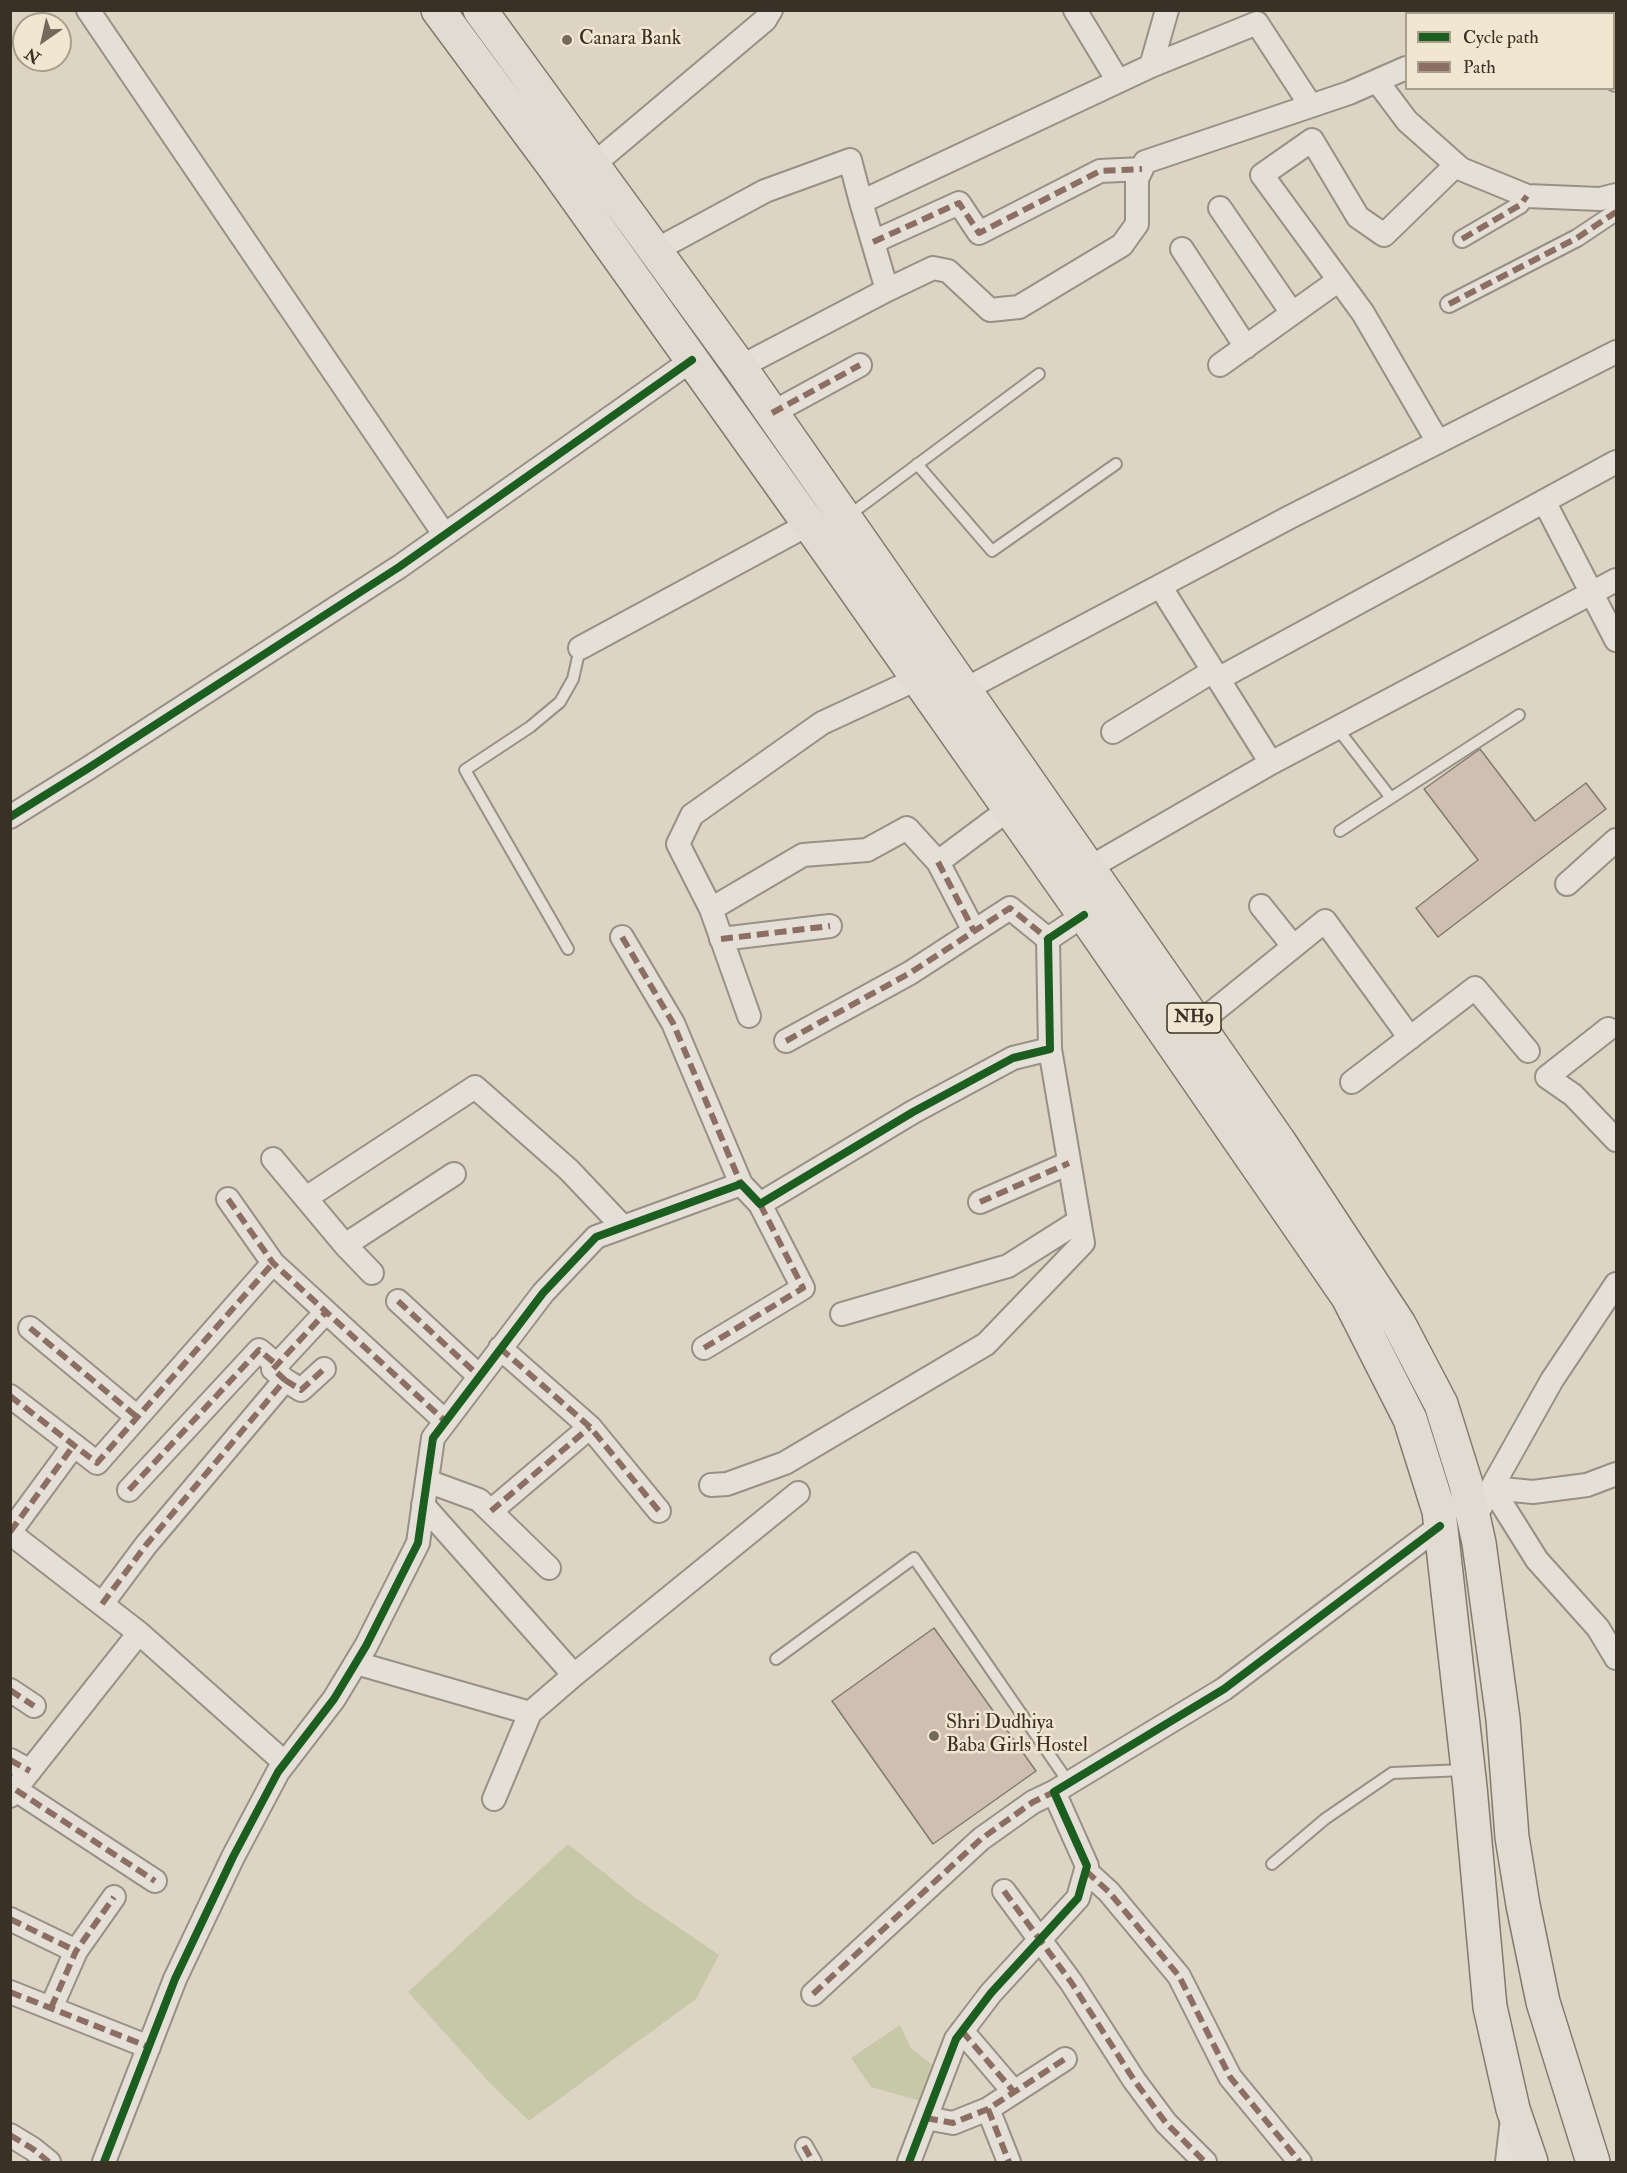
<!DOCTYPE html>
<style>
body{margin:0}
#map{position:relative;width:1627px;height:2173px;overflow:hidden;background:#ded4c3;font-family:"IM FELL Double Pica",serif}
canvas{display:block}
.frame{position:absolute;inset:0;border:12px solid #3a3126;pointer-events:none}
.legend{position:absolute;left:1405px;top:12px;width:210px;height:78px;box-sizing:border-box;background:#f1e6d0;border:2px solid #a89e8c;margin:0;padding:8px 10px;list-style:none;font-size:18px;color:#3a3126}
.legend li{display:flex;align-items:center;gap:12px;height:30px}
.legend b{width:30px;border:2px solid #a89e8c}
.north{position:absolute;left:12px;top:12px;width:60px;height:60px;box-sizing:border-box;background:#f1e6d0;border:2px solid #a89e8c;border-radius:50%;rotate:214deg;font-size:16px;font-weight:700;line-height:24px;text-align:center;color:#3a3126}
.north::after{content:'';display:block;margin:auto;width:21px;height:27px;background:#736a5d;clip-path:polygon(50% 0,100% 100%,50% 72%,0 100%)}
</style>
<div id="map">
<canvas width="1627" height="2173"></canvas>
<div class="frame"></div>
<ul class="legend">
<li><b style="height:8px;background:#1b5e20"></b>Cycle path</li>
<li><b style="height:8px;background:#8d6e63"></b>Path</li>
</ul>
<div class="north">N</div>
</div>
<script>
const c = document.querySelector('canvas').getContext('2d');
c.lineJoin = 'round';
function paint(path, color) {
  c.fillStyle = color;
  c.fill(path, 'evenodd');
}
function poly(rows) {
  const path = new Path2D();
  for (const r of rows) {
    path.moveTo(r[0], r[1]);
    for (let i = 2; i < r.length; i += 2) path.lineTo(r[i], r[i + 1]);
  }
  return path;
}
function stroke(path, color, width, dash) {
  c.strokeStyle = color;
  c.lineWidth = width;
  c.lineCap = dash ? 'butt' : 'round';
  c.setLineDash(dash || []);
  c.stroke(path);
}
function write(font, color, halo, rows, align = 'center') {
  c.font = font + ' "IM FELL Double Pica",serif';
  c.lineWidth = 5;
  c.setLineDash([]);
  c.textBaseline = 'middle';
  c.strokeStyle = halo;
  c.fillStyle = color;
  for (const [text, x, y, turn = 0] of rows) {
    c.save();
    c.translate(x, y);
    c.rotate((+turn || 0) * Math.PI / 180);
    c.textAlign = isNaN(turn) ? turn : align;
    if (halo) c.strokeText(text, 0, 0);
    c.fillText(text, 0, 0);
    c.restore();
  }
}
paint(poly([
 [568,1844,637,1899,719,1955,696,1999,529,2121,489,2082,408,1992],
 [900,2025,911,2048,934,2066,924,2102,871,2087,851,2058]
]), '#c6c8a8');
const building = poly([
 [1480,749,1535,821,1586,783,1606,809,1438,937,1416,908,1478,860,1424,789,1480,749],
 [934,1628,1036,1771,933,1844,832,1701,934,1628]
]);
paint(building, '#cfbeb2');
stroke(building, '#807a70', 1.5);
const service = poly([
 [917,464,992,551,1116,464],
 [848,516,1039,374],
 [1337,728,1391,798],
 [1340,831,1519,715],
 [568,949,465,770,530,727,560,702,573,679,580,648],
 [776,1659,914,1558,1069,1783],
 [1272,1864,1325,1819,1392,1773,1464,1770]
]);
const pedestrian = poly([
 [1462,239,1520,205,1527,196],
 [1449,304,1577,238,1616,212],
 [804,2146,813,2162]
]);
const minor = poly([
 [88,10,444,534],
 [1075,10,1118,81],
 [1454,10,1455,14],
 [1574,10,1576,14],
 [1492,14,1497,10],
 [1597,14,1602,10],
 [1151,66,1167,10],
 [1614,75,1616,80],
 [1377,81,1407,121,1461,169,1527,196,1600,199,1616,195],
 [594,164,765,20,771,10],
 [1220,208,1292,313],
 [873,242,959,203,979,233,1100,171,1142,169],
 [1182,249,1246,347],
 [656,250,765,191,850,160,861,202],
 [887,290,861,202,1151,66,1257,23,1311,106],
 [1220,365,1339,280],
 [740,367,887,290,933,268,948,271,990,310,1019,307,1122,245,1137,224,1137,179,1145,162,1349,93,1406,68],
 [772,413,860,365],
 [1438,442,1363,313,1262,175,1312,140,1358,217,1384,235,1456,165],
 [1544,501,1616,640],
 [1160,586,1271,763],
 [580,648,809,524],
 [1218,679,1616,462],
 [964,690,1290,517,1616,352],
 [1113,732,1213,671],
 [10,817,87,769,399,567,692,360],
 [938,862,974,931],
 [1089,868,1271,763,1616,580],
 [1567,884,1616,840],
 [1261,906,1293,946],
 [711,909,803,855,867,850,907,828,938,862,1009,809],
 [622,937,673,1023,741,1184],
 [721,939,830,926],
 [749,1016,711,909,678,844,692,815,822,723,917,679],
 [1198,1024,1325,921,1410,1038],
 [1608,1029,1547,1077,1573,1095,1616,1140],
 [786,1041,910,973,1010,908,1048,939],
 [1352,1082,1475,988,1528,1051],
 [273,1159,345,1245,372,1273],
 [306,1198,475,1087,569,1170,623,1227],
 [228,1199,273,1263,445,1421],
 [980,1202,1069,1163],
 [345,1245,454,1174],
 [398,1301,479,1376],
 [842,1314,1008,1266,1079,1221],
 [30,1328,137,1417],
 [500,1348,590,1427,659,1511],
 [704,1348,803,1288,760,1204],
 [285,1380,301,1390,324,1369],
 [10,1396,97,1463,273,1263],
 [427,1481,479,1500,549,1568],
 [711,1485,727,1484,785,1463,986,1344,1083,1243,1050,1049],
 [1492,1488,1537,1560,1598,1628,1616,1658],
 [1492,1488,1533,1492,1587,1485,1616,1474],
 [129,1490,259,1350,277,1365],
 [423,1505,574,1675],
 [491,1511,590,1427],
 [1474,1519,1552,1380,1616,1284],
 [10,1532,74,1445],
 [10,1533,139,1633,285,1763],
 [102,1604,146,1545,285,1380,273,1369,326,1312],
 [356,1663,530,1713,574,1675,798,1493],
 [10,1690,34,1706],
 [10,1760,30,1771],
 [16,1790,155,1881],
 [10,1796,139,1633],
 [494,1799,530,1713],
 [1086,1871,1109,1892,1179,1976,1230,2077,1300,2162],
 [1004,1891,1071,1982,1134,2080,1166,2123,1205,2162],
 [10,1919,76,1951],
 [10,1992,149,2047],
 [813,1994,981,1839,1033,1802,1054,1792],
 [51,2008,76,1951,114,1897],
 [962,2031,1014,2092],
 [988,2109,1009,2162],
 [926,2118,953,2123,988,2109,1065,2059],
 [10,2135,33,2149,49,2162],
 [104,2162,175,1979,233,1857,278,1772,334,1699,366,1646,418,1543,433,1438,543,1293,596,1237,741,1184,760,1204,913,1112,1013,1058,1050,1049,1048,939,1084,915],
 [909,2162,956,2039,991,1993,1078,1898,1087,1866,1054,1792,1224,1689,1440,1526],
 [1507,2162,1512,2119]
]);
const trunk = poly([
 [438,10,555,168,809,524,1084,915,1348,1297,1410,1419,1439,1511,1470,1787,1490,2007,1513,2109,1531,2162],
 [480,10,740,367,1280,1143,1399,1324,1441,1404,1466,1484,1479,1543,1503,1719,1512,1837,1523,1905,1543,2002,1593,2162]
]);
stroke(service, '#979085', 14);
stroke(pedestrian, '#979085', 20);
stroke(minor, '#979085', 26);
stroke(trunk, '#807a70', 36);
stroke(service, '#e5e0d7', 10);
stroke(pedestrian, '#e5e0d7', 16);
stroke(minor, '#e5e0d7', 22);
stroke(trunk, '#e1dbd1', 33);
stroke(poly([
 [1462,239,1520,205,1527,196],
 [873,242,959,203,979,233,1100,171,1142,169],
 [1449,304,1577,238,1616,212],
 [772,413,860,365],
 [938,862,974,931],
 [622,937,673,1023,741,1184],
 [721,939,830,926],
 [786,1041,910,973,1010,908,1048,939],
 [228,1199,273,1263,445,1421],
 [980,1202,1069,1163],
 [398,1301,479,1376],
 [30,1328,137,1417],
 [500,1348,590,1427,659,1511],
 [704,1348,803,1288,760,1204],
 [285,1380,301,1390,324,1369],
 [10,1396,97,1463,273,1263],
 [129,1490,259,1350,277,1365],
 [491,1511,590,1427],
 [10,1532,74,1445],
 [102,1604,146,1545,285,1380,273,1369,326,1312],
 [10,1690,34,1706],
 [10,1760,30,1771],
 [16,1790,155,1881],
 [1086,1871,1109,1892,1179,1976,1230,2077,1300,2162],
 [1004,1891,1071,1982,1134,2080,1166,2123,1205,2162],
 [10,1919,76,1951],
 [10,1992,149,2047],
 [813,1994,981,1839,1033,1802,1054,1792],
 [51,2008,76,1951,114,1897],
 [962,2031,1014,2092],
 [988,2109,1009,2162],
 [926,2118,953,2123,988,2109,1065,2059],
 [10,2135,33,2149,49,2162],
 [804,2146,813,2162]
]), '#8d6e63', 6, [12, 6]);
stroke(poly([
 [10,817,87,769,399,567,692,360],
 [104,2162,175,1979,233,1857,278,1772,334,1699,366,1646,418,1543,433,1438,543,1293,596,1237,741,1184,760,1204,913,1112,1013,1058,1050,1049,1048,939,1084,915],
 [909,2162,956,2039,991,1993,1078,1898,1087,1866,1054,1792,1224,1689,1440,1526]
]), '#1b5e20', 8);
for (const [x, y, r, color] of [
 [567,40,6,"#736a5d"],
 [934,1736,6,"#736a5d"]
]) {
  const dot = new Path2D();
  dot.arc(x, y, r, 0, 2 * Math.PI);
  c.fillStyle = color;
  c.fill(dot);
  stroke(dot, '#f1e6d0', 2);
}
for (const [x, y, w] of [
 [1194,1018,54]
]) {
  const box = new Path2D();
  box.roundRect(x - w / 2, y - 15, w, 30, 4.5);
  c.fillStyle = '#f1e6d0';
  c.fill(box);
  stroke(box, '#3a3126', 1.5);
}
write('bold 18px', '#3a3126', null, [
 ["NH9",1194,1018]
]);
write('20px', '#3a3126', '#f1e6d0', [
 ["Canara Bank",579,40],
 ["Shri Dudhiya",946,1724],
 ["Baba Girls Hostel",946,1747]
], 'left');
</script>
